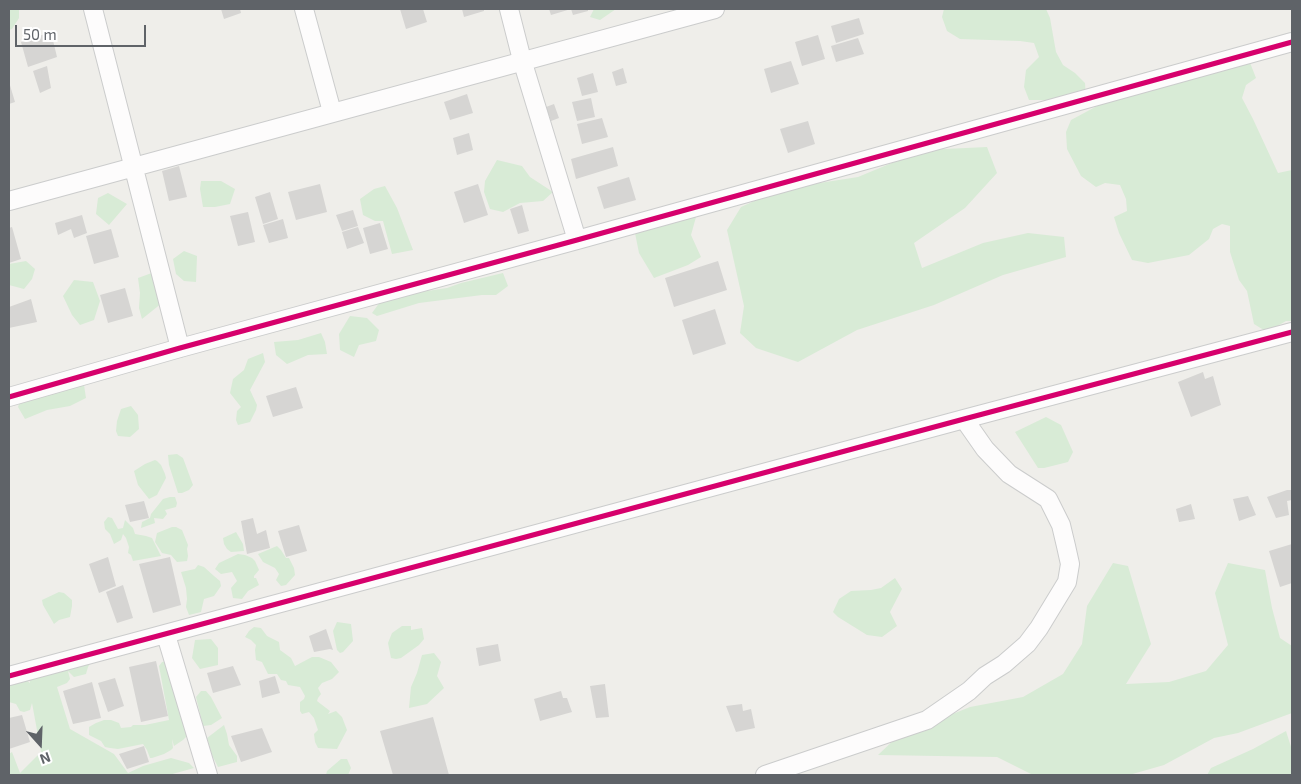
<!DOCTYPE html>
<style>
body{margin:0}
#map{position:relative;width:1301px;height:784px;overflow:hidden;background:#efeeea;font-family:"Exo 2",sans-serif}
canvas{display:block}
.frame{position:absolute;inset:0;border:10px solid #5f6368;pointer-events:none}
.north{position:absolute;left:15px;top:719px;width:50px;height:50px;-webkit-text-stroke:4px #fff;paint-order:stroke;rotate:160deg;font-size:14px;font-weight:700;line-height:20px;text-align:center;color:#5f6368}
.north::after{content:'';display:block;margin:auto;width:18px;height:22px;background:#5f6368;clip-path:polygon(50% 0,100% 100%,50% 72%,0 100%)}
.scale{position:absolute;left:15px;top:25px;width:131px;height:22px;box-sizing:border-box;border:2px solid #5f6368;border-top:0;padding-left:6px;font-size:15px;line-height:18px;white-space:nowrap;color:#5f6368;-webkit-text-stroke:4px #fff;paint-order:stroke}
</style>
<div id="map">
<canvas width="1301" height="784"></canvas>
<div class="frame"></div>
<div class="north">N</div>
<div class="scale">50 m</div>
</div>
<script>
const c = document.querySelector('canvas').getContext('2d');
c.lineJoin = 'round';
function paint(path, color) {
  c.fillStyle = color;
  c.fill(path, 'evenodd');
}
function poly(rows) {
  const path = new Path2D();
  for (const r of rows) {
    path.moveTo(r[0], r[1]);
    for (let i = 2; i < r.length; i += 2) path.lineTo(r[i], r[i + 1]);
  }
  return path;
}
function stroke(path, color, width, dash) {
  c.strokeStyle = color;
  c.lineWidth = width;
  c.lineCap = dash ? 'butt' : 'round';
  c.setLineDash(dash || []);
  c.stroke(path);
}
paint(poly([
 [9,9,19,9,19,18,12,29,9,30],
 [594,9,616,9,600,20,590,17],
 [944,9,1046,9,1050,18,1056,52,1063,65,1075,73,1085,83,1086,97,1055,100,1029,100,1024,87,1026,70,1039,57,1034,43,1020,41,960,39,947,31,942,17],
 [1247,55,1256,78,1246,85,1242,98,1253,119,1278,173,1292,170,1292,321,1286,321,1267,332,1254,324,1247,291,1239,280,1230,252,1230,226,1222,224,1213,229,1209,239,1189,255,1148,263,1132,260,1119,233,1114,217,1127,211,1126,199,1120,185,1105,183,1096,187,1081,176,1067,149,1066,132,1071,120,1112,98,1116,82,1146,72,1171,70],
 [987,147,997,173,965,208,914,243,922,268,983,243,1028,233,1064,237,1066,257,1003,275,934,305,857,330,798,362,756,348,740,333,744,306,727,230,741,207,781,189,858,177,923,150],
 [497,160,522,166,530,177,553,192,543,201,520,203,503,212,490,209,484,192,485,181],
 [201,181,221,181,235,189,230,204,215,207,203,207,200,189],
 [385,186,397,208,413,250,392,254,383,221,375,221,363,215,360,199,374,189],
 [108,193,127,204,109,225,96,214,98,198],
 [665,215,696,217,691,235,701,257,688,265,654,278,639,253,634,228],
 [184,251,197,256,196,282,184,281,176,274,173,259],
 [26,261,35,269,32,279,24,289,9,285,9,264],
 [160,270,162,303,142,319,139,308,140,293,138,278],
 [503,273,508,286,496,295,482,295,419,303,377,316,372,313,380,302,407,294,447,288,461,283],
 [74,280,93,282,100,301,94,320,80,325,72,315,63,296],
 [350,316,367,318,379,330,376,341,359,345,354,357,340,350,339,334],
 [321,333,325,342,327,354,308,355,287,364,276,355,274,342,298,340],
 [263,353,265,362,250,390,257,405,256,410,250,422,238,425,236,420,237,411,241,407,230,393,233,379,244,370,248,359],
 [67,380,84,385,86,398,70,406,47,410,25,419,18,407,21,398],
 [131,406,138,415,139,429,130,437,118,436,116,431,117,421,121,409],
 [1046,417,1061,425,1073,452,1068,462,1044,468,1038,468,1015,432],
 [177,454,183,458,193,485,189,490,182,493,178,493,169,465,168,455],
 [155,460,157,461,161,465,165,474,166,478,157,495,149,499,138,485,134,471,145,464],
 [170,497,175,497,177,503,176,507,165,510,167,514,163,519,154,518,155,523,141,528,142,522,150,518,151,514,163,499],
 [108,517,112,518,118,529,123,528,125,520,133,528,135,534,146,536,152,538,161,556,133,561,131,555,128,553,129,547,126,538,123,534,121,540,114,544,110,534,105,529,104,522],
 [172,527,176,527,182,530,188,545,187,549,188,556,187,561,177,562,171,555,162,553,155,542,157,533],
 [236,532,243,544,244,551,231,552,227,549,224,544,223,538],
 [277,546,281,550,286,558,289,558,294,568,295,575,286,585,281,586,276,580,279,574,275,568,263,562,258,554],
 [238,554,245,555,252,558,255,561,259,570,254,576,254,578,256,578,259,585,248,591,242,599,233,598,231,588,237,581,232,572,221,574,215,569,219,563],
 [1113,563,1128,566,1151,644,1126,684,1169,682,1206,671,1228,645,1215,593,1228,563,1265,570,1272,608,1280,638,1292,646,1292,713,1238,733,1214,738,1164,765,1129,775,1033,775,997,757,878,755,898,736,970,707,1023,697,1063,674,1082,644,1087,606],
 [198,565,204,567,214,576,220,581,221,586,214,596,204,599,201,612,189,615,186,607,187,599,186,588,181,572,195,569],
 [895,578,902,589,890,612,897,626,882,637,867,635,838,617,833,612,839,599,851,591,871,590,881,588],
 [59,592,64,593,72,600,72,606,70,617,59,620,54,624,43,605,42,600],
 [337,622,351,624,353,641,343,652,340,653,337,650,333,631],
 [402,626,411,626,411,630,422,628,424,639,419,645,401,658,396,659,391,658,388,643,392,633],
 [254,627,261,628,267,636,279,642,280,650,291,658,295,666,312,657,319,657,331,662,339,672,332,679,322,683,318,688,321,694,318,698,317,701,330,711,328,714,336,711,342,717,347,730,337,749,318,748,315,742,314,734,318,730,314,718,309,712,302,714,300,711,300,702,304,699,305,696,300,687,288,685,286,681,281,680,277,674,268,674,262,662,256,660,255,650,256,645,251,640,245,637,249,631],
 [211,639,218,648,218,665,200,669,192,658,195,640],
 [79,647,84,647,92,650,93,659,88,667,86,674,74,677,68,671,70,679,67,683,57,687,70,729,114,754,128,773,143,766,171,758,189,763,194,768,169,775,9,775,9,754,12,752,20,773,41,752,32,703,30,710,24,712,20,711,16,704,9,702,9,677,20,675,30,683,29,667,56,671,62,671,65,668,68,654],
 [434,653,441,662,437,676,444,688,427,704,409,708,411,687,417,673,422,655],
 [169,661,185,712,180,716,186,720,188,735,183,740,174,746,172,739,173,748,171,750,164,754,152,758,150,758,147,750,143,744,118,749,110,748,105,747,101,741,89,735,89,727,96,723,104,720,111,720,119,723,121,728,131,727,133,725,145,725,169,720,159,666,162,662],
 [201,691,206,691,211,697,222,718,211,725,203,726,196,697],
 [224,725,227,734,229,745,237,756,237,762,218,767,212,755,207,738],
 [1286,731,1292,750,1292,775,1207,775,1211,768,1253,749],
 [341,759,347,759,351,768,348,775,326,775,327,771]
]), '#d8ebd6');
paint(poly([
 [221,9,240,9,241,13,224,19],
 [400,9,423,9,427,22,406,29],
 [462,9,484,9,484,11,464,17],
 [549,9,571,9,551,15],
 [571,9,588,9,588,11,573,15],
 [859,18,864,34,836,43,831,26],
 [51,32,57,57,28,67,21,42],
 [818,35,825,59,802,66,795,42],
 [858,38,864,54,836,62,831,46],
 [791,61,799,84,771,93,764,69],
 [47,66,51,88,40,93,33,71],
 [623,68,627,83,616,86,612,72],
 [593,73,598,92,582,96,577,78],
 [9,82,15,102,9,104],
 [467,94,473,113,450,120,444,102],
 [591,98,595,117,577,121,572,102],
 [554,104,559,118,551,121,546,107],
 [602,118,608,137,582,144,577,124],
 [808,121,815,144,788,153,780,129],
 [469,133,473,150,457,155,453,138],
 [613,147,618,166,576,179,571,159],
 [179,166,187,197,169,201,162,171],
 [629,177,636,200,604,209,597,187],
 [320,184,327,212,296,220,288,192],
 [478,184,488,215,464,223,454,192],
 [270,192,278,219,263,224,255,197],
 [522,205,529,231,518,234,510,209],
 [353,210,358,226,342,231,336,215],
 [248,212,255,242,238,246,230,216],
 [82,215,87,233,74,238,71,229,58,235,55,223],
 [283,219,288,238,269,243,263,225],
 [380,223,388,249,370,254,363,228],
 [12,227,21,259,9,263,9,228],
 [358,227,364,243,347,249,342,232],
 [111,229,119,257,94,264,86,236],
 [718,261,727,290,674,307,665,278],
 [125,288,133,316,108,323,100,295],
 [31,299,37,322,9,328,9,307],
 [715,309,726,344,693,355,682,320],
 [1203,372,1205,379,1213,376,1221,405,1191,417,1178,382],
 [296,387,303,408,273,417,266,396],
 [1287,490,1292,490,1292,500,1287,501,1289,515,1276,518,1267,497],
 [1248,496,1256,515,1239,521,1233,499],
 [144,501,149,518,130,522,125,505],
 [1191,504,1195,519,1179,522,1176,509],
 [253,518,257,534,266,530,270,548,247,554,241,521],
 [299,525,307,551,286,557,278,531],
 [1292,544,1292,583,1280,587,1269,551],
 [108,557,116,586,99,593,89,564],
 [170,557,181,605,153,613,139,564],
 [123,585,133,618,117,623,106,592],
 [326,629,333,650,330,649,314,652,309,636],
 [498,644,501,661,479,666,476,648],
 [156,661,168,716,141,722,129,667],
 [233,666,241,685,213,693,207,673],
 [275,676,280,693,262,698,259,681],
 [115,678,124,706,108,712,98,683],
 [92,682,101,718,73,724,63,691],
 [605,684,609,717,596,718,590,686],
 [561,691,563,698,567,698,572,712,540,721,534,699],
 [742,704,743,711,751,709,755,728,736,732,726,706],
 [22,715,30,742,9,749,9,718],
 [433,717,449,775,393,775,380,731],
 [262,728,272,752,241,762,231,736],
 [144,746,149,762,127,769,119,754]
]), '#d6d5d3');
const minor = poly([
 [93,9,180,348],
 [304,9,332,112],
 [509,9,522,60,577,240],
 [9,201,715,9],
 [9,397,180,348,577,240,1292,42],
 [166,635,208,775],
 [9,676,964,419,1292,332],
 [765,775,927,720,969,691,985,676,1004,664,1027,644,1039,628,1067,582,1070,564,1066,546,1061,525,1048,499,1009,474,985,449,964,419]
]);
stroke(minor, '#cbcccc', 20);
stroke(minor, '#fdfcfc', 18);
stroke(poly([
 [9,397,180,348,577,240,1292,42],
 [9,676,964,419,1292,332]
]), '#d6006c', 5);
</script>
